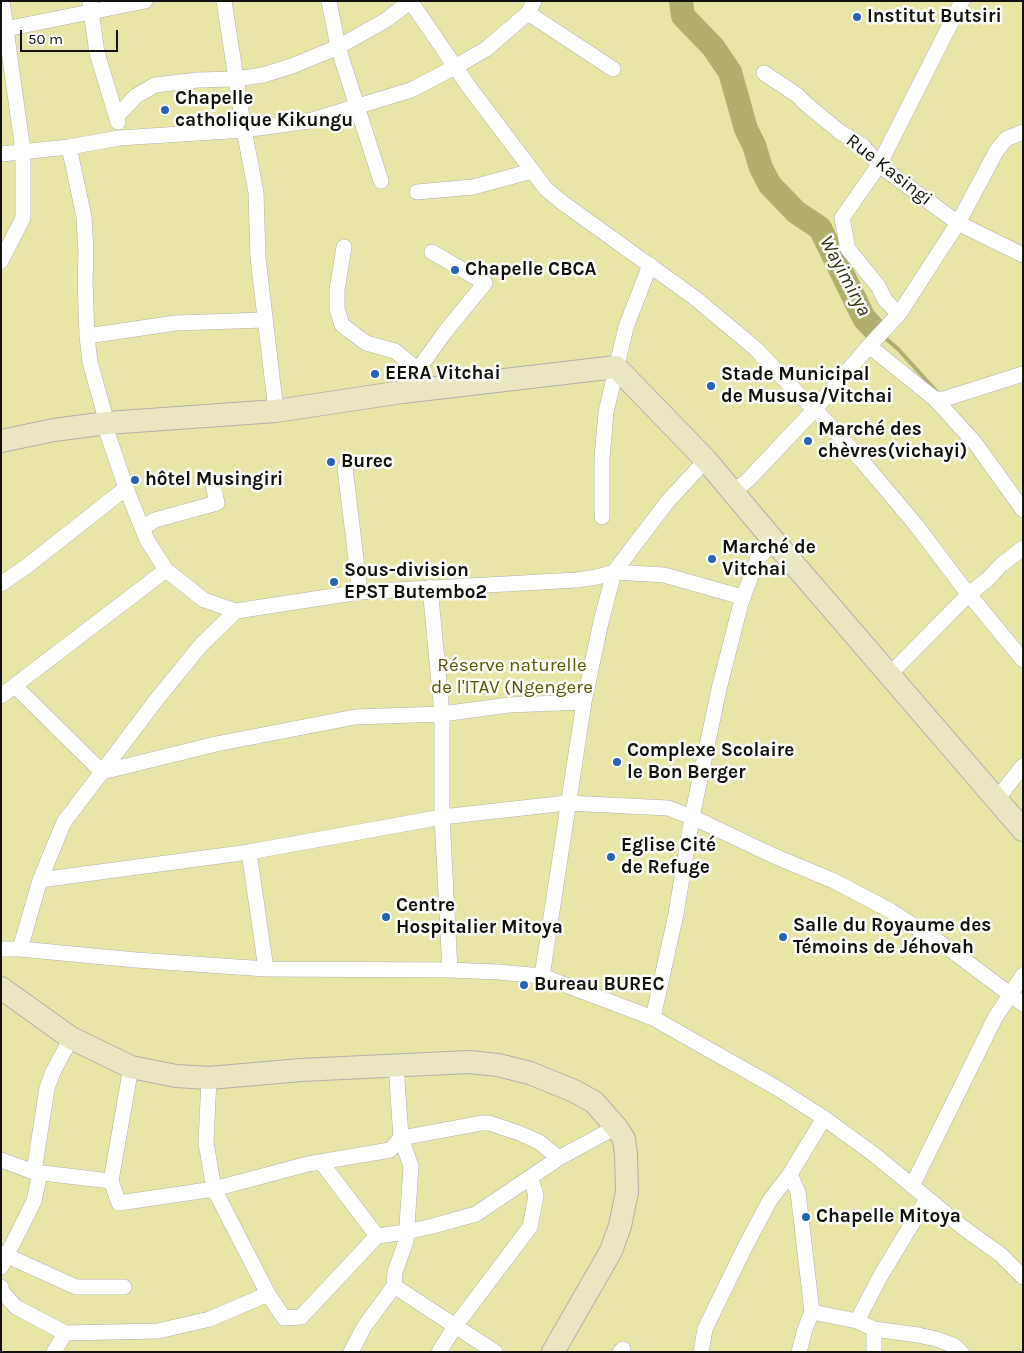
<!DOCTYPE html>
<meta charset="utf-8">
<style>
body{margin:0}
#map{position:relative;width:1024px;height:1353px;overflow:hidden;background:#efefeb;font-family:Karla,sans-serif}
canvas{display:block}
.frame{position:absolute;inset:0;border:2px solid #111110;pointer-events:none}
.scale{position:absolute;left:20px;top:30px;width:98px;height:22px;box-sizing:border-box;border:2px solid #111110;border-top:0;padding-left:6px;font-size:15px;line-height:18px;white-space:nowrap;color:#111110;-webkit-text-stroke:4px #fcfcf8;paint-order:stroke}
</style>
<div id="map">
<canvas width="1024" height="1353"></canvas>
<div class="frame"></div>
<div class="scale">50 m</div>
</div>
<script>
const c = document.querySelector('canvas').getContext('2d');
c.lineJoin = 'round';
function paint(path, color) {
  c.fillStyle = color;
  c.fill(path, 'evenodd');
}
function poly(rows) {
  const path = new Path2D();
  for (const r of rows) {
    path.moveTo(r[0], r[1]);
    for (let i = 2; i < r.length; i += 2) path.lineTo(r[i], r[i + 1]);
  }
  return path;
}
function stroke(path, color, width, dash) {
  c.strokeStyle = color;
  c.lineWidth = width;
  c.lineCap = dash ? 'butt' : 'round';
  c.setLineDash(dash || []);
  c.stroke(path);
}
function write(font, color, halo, rows, align = 'center') {
  c.font = font + ' Karla,sans-serif';
  c.lineWidth = 5;
  c.setLineDash([]);
  c.textBaseline = 'middle';
  c.strokeStyle = halo;
  c.fillStyle = color;
  for (const [text, x, y, turn = 0] of rows) {
    c.save();
    c.translate(x, y);
    c.rotate((+turn || 0) * Math.PI / 180);
    c.textAlign = isNaN(turn) ? turn : align;
    if (halo) c.strokeText(text, 0, 0);
    c.fillText(text, 0, 0);
    c.restore();
  }
}
paint(poly([
 [1,1,1023,1,1023,1352,1,1352]
]), '#e7e6a6');
stroke(poly([
 [883,336,898,349,937,392]
]), '#b1af6d', 4);
stroke(poly([
 [681,1,683,16,713,47,730,72,746,129,754,145,761,168,770,185,796,212,820,228,864,318,876,331]
]), '#b1af6d', 24);
const street = poly([
 [224,1,244,130,256,192,258,258,276,411],
 [329,1,338,47,381,181],
 [411,2,469,87,546,189,563,203,695,298,756,349,800,396,815,409,862,461,916,525,962,586,1023,660],
 [90,4,97,53,118,122],
 [528,13,613,69],
 [1,30,145,1],
 [764,73,797,95,806,104,840,132,863,146,879,165,958,223,1023,255],
 [117,116,136,96,155,85,198,80,236,79,263,75,292,66,338,47,356,37,386,20,411,1],
 [69,147,84,217,86,253,85,281,87,336,90,362,107,423,107,432,126,488,147,540,166,570,204,600,236,611,360,592,577,580,597,577,614,572,668,501,706,460],
 [1,154,69,147,119,138,244,130,309,121,411,90,455,67,486,49,528,13,534,1],
 [417,192,473,187,532,171],
 [344,247,337,290,337,309,342,325,366,343,395,351,417,369],
 [1,261,23,218,23,151,2,1],
 [899,314,885,300,878,286,848,249,842,218,879,165,962,1],
 [87,336,176,323,264,320],
 [869,346,935,399,975,443,1023,510],
 [402,392,445,332,485,283,432,252],
 [935,399,944,399,1023,374],
 [345,468,360,592],
 [733,492,748,480,815,409,869,346,899,314,958,223,997,150,1006,139,1023,132],
 [602,517,602,458,606,412,626,327,650,265],
 [142,528,155,520,217,503,212,480],
 [1,584,27,566,126,488],
 [430,587,442,714,442,817,450,970],
 [889,675,969,594,987,580,1001,565,1023,548],
 [15,686,102,772,216,744,355,717,442,714,509,705,584,702],
 [1,696,166,570],
 [997,799,1023,766],
 [249,852,266,969],
 [40,880,249,852,442,817,567,803,668,808,692,817,774,856,834,881,891,911,951,950,1023,1004],
 [1,949,20,949,136,960,266,969,450,970,498,972,542,976,653,1018,777,1088,824,1118,876,1156,961,1226,1001,1255,1023,1277],
 [20,949,40,880,64,822,157,699,201,645,236,611],
 [542,976,584,702,601,622,614,572,664,575,742,597],
 [653,1018,676,914,692,817,719,689,741,603,757,560,774,541],
 [131,1067,111,1181,119,1203,214,1189,308,1164,390,1150,401,1138,482,1123,489,1123,519,1133,539,1142,559,1158],
 [209,1078,206,1143,214,1189,268,1294,284,1318,301,1317,377,1236,406,1232,433,1226,476,1214,559,1158,616,1127],
 [1,1160,34,1172,111,1181],
 [321,1162,377,1236],
 [34,1172,47,1088,53,1072,71,1038],
 [790,1174,798,1192,812,1312,805,1329,799,1352],
 [912,1186,995,1018,1023,975],
 [1,1253,76,1287,124,1287],
 [1,1267,34,1201,40,1173],
 [394,1286,495,1352],
 [1,1287,2,1292,16,1307,65,1333,158,1331,210,1319,268,1294],
 [812,1312,857,1321,874,1329,918,1335,936,1339,953,1345,961,1352],
 [857,1321,881,1275,927,1199],
 [54,1352,65,1333],
 [351,1352,364,1327,394,1286,395,1272,406,1241,411,1166,401,1138,396,1065],
 [439,1352,456,1325,530,1227,536,1196,531,1178],
 [620,1352,623,1349],
 [701,1352,705,1329,744,1249,770,1200,790,1174,824,1118],
 [874,1352,874,1329]
]);
const secondary = poly([
 [1,441,54,430,107,423,276,411,402,392,616,367,706,460,774,541,1023,830],
 [1,988,71,1038,131,1067,176,1076,209,1078,301,1070,469,1062,498,1065,530,1073,574,1091,594,1102,616,1127,624,1139,626,1155,627,1192,620,1226,611,1251,553,1352]
]);
stroke(street, '#b0b0ac', 16);
stroke(secondary, '#b0b0ac', 24);
stroke(street, '#fff', 15);
stroke(secondary, '#e9e7c2', 22);
for (const [x, y, r, color] of [
 [857,17,5,"#2563b5"],
 [165,110,5,"#2563b5"],
 [455,270,5,"#2563b5"],
 [375,374,5,"#2563b5"],
 [711,386,5,"#2563b5"],
 [808,441,5,"#2563b5"],
 [331,462,5,"#2563b5"],
 [135,480,5,"#2563b5"],
 [712,559,5,"#2563b5"],
 [334,582,5,"#2563b5"],
 [617,762,5,"#2563b5"],
 [611,857,5,"#2563b5"],
 [386,917,5,"#2563b5"],
 [783,937,5,"#2563b5"],
 [524,985,5,"#2563b5"],
 [806,1217,5,"#2563b5"]
]) {
  const dot = new Path2D();
  dot.arc(x, y, r, 0, 2 * Math.PI);
  c.fillStyle = color;
  c.fill(dot);
  stroke(dot, '#fcfcf8', 2);
}
write('bold 19px', '#111110', '#fcfcf8', [
 ["Institut Butsiri",867,17],
 ["Chapelle",175,99],
 ["catholique Kikungu",175,121],
 ["Chapelle CBCA",465,270],
 ["EERA Vitchai",385,374],
 ["Stade Municipal",721,375],
 ["de Mususa/Vitchai",721,397],
 ["Marché des",818,430],
 ["chèvres(vichayi)",818,452],
 ["Burec",341,462],
 ["hôtel Musingiri",145,480],
 ["Marché de",722,548],
 ["Vitchai",722,570],
 ["Sous-division",344,571],
 ["EPST Butembo2",344,593],
 ["Complexe Scolaire",627,751],
 ["le Bon Berger",627,773],
 ["Eglise Cité",621,846],
 ["de Refuge",621,868],
 ["Centre",396,906],
 ["Hospitalier Mitoya",396,928],
 ["Salle du Royaume des",793,926],
 ["Témoins de Jéhovah",793,948],
 ["Bureau BUREC",534,985],
 ["Chapelle Mitoya",816,1217]
], 'left');
write('19px', '#111110', '#fcfcf8', [
 ["Rue Kasingi",889,170,38]
]);
write('19px', '#595500', '#fcfcf8', [
 ["Réserve naturelle",512,666],
 ["de l'ITAV (Ngengere",512,688]
]);
write('italic 20px', '#302f11', '#fcfcf8', [
 ["Wayimirya",845,276,62]
]);
</script>
